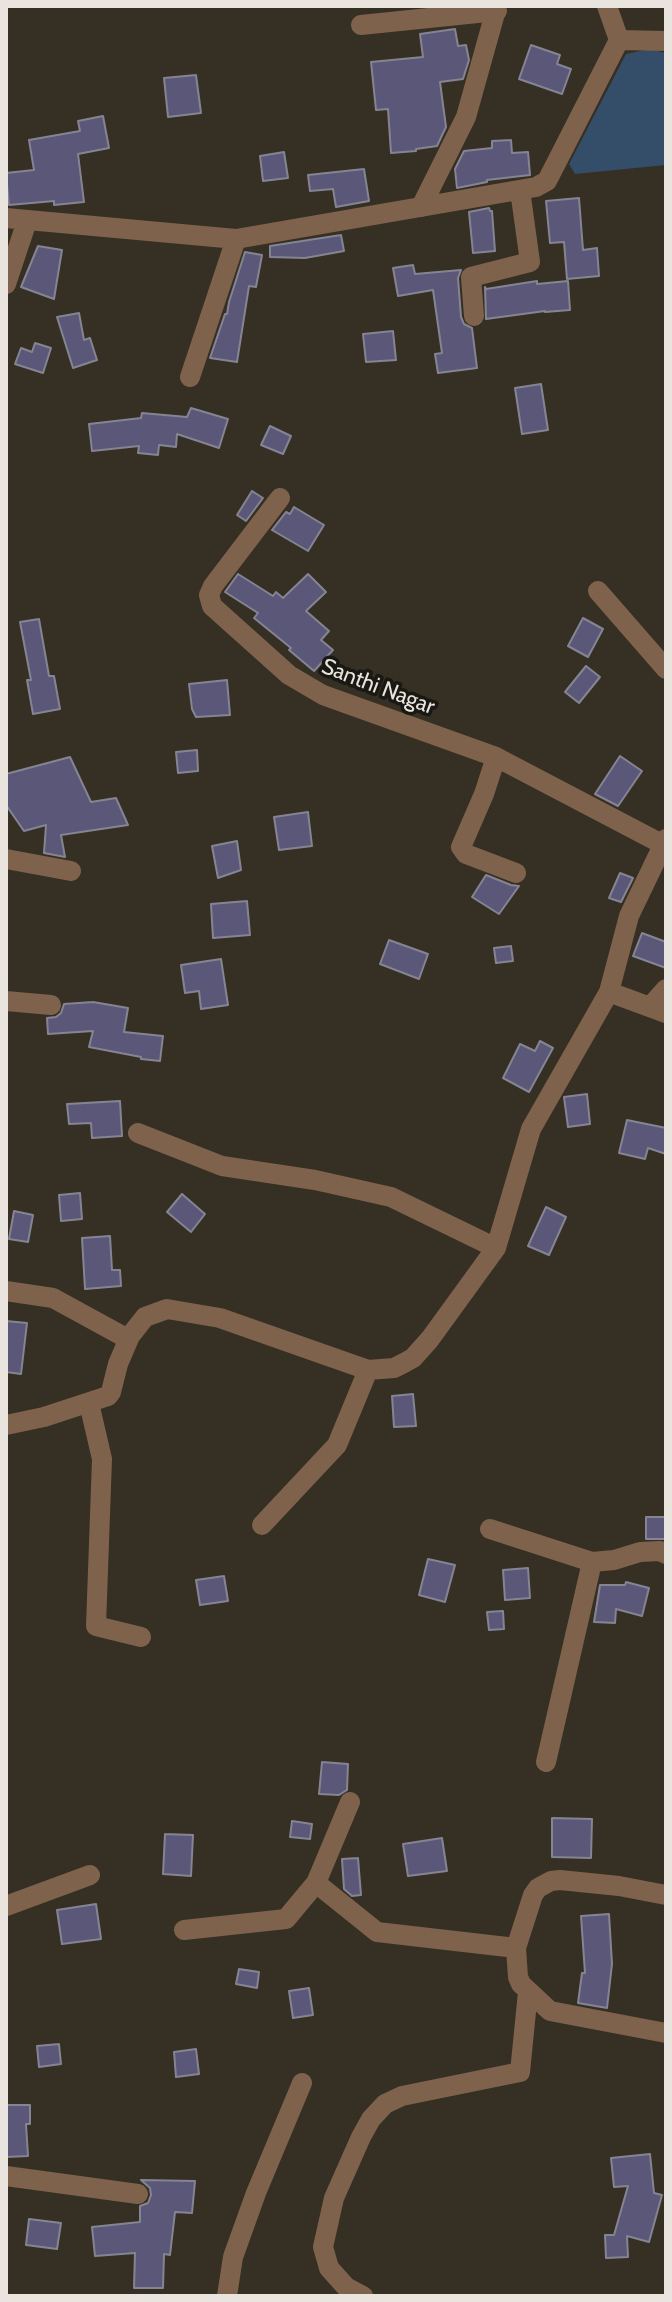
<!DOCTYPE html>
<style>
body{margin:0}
#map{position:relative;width:672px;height:2302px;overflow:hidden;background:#352f24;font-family:Cabin,sans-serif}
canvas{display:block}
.frame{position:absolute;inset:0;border:8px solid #e9e5de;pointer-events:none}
</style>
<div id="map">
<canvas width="672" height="2302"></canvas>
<div class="frame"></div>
</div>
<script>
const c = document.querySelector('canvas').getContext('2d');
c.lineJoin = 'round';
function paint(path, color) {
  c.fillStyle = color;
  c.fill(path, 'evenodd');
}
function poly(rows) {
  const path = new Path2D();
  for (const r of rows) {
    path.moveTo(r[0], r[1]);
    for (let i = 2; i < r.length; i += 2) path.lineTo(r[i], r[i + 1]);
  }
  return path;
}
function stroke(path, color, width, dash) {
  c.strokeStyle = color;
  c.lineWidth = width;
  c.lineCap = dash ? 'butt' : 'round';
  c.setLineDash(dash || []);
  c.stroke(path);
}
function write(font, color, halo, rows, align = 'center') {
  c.font = font + ' Cabin,sans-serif';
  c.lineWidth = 7;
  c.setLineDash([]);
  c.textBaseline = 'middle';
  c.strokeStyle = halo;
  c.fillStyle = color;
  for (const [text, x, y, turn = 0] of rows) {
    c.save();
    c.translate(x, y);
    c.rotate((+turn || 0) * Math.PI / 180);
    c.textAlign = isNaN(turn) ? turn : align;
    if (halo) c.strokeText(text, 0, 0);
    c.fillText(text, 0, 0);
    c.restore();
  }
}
paint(poly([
 [650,49,666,53,666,165,575,174,569,164,626,54]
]), '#344d68');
const building = poly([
 [455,29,458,46,466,45,469,60,463,79,440,82,446,127,437,146,416,149,416,151,391,153,388,109,376,110,371,62,423,57,420,34,455,29],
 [531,45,560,55,557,64,571,69,562,94,519,79,531,45],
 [196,75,201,113,168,117,164,78,196,75],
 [103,116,109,148,78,154,84,202,54,205,54,201,9,205,6,173,34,170,29,140,80,131,78,121,103,116],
 [511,140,512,153,528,152,530,175,487,180,487,182,457,188,455,169,464,151,492,148,492,141,511,140],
 [284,152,288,178,263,181,260,156,284,152],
 [364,169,369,201,336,207,333,189,310,191,308,175,364,169],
 [579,198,583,250,597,248,599,276,567,279,564,242,550,243,546,201,579,198],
 [489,208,490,211,492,211,495,251,473,253,469,212,489,208],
 [341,235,344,251,305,258,270,257,270,246,341,235],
 [38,246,62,250,54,299,21,287,38,246],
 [245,252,262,255,256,287,249,286,237,362,210,358,225,314,227,314,229,302,245,252],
 [413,265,415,274,461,270,458,278,461,317,464,324,472,328,477,368,438,373,435,354,442,353,433,290,398,296,393,268,413,265],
 [537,281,537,284,568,281,570,310,545,312,545,311,486,319,485,287,486,289,537,281],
 [79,313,84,340,90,338,97,360,73,368,57,317,79,313],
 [393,331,396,360,366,362,363,334,393,331],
 [35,343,51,348,43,373,15,364,21,348,32,352,35,343],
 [541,384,548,430,522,434,515,388,541,384],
 [191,408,228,419,219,448,177,434,176,447,159,445,158,455,138,453,139,446,92,451,89,424,141,418,142,413,187,417,191,408],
 [270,426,291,436,283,454,261,445,270,426],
 [252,491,263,498,246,521,237,515,252,491],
 [294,507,324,525,308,551,272,530,286,512,290,514,294,507],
 [238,574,273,596,276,592,283,598,308,574,326,592,306,611,329,631,321,640,333,650,314,671,289,650,291,648,254,618,258,613,225,592,238,574],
 [583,618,603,629,588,657,568,646,583,618],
 [39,619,49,676,54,676,60,709,33,714,27,680,31,680,20,622,39,619],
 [586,666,600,677,579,703,565,692,586,666],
 [227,680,230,715,196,717,192,709,189,684,227,680],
 [197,750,198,771,178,773,176,752,197,750],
 [620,756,642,771,618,806,595,794,620,756],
 [70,757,91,802,116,798,128,825,61,835,65,857,44,853,46,825,24,831,6,805,6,774,70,757],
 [308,812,312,846,279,850,274,817,308,812],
 [237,841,241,870,218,878,212,846,237,841],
 [620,873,633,878,621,902,609,898,620,873],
 [486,875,511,885,519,886,499,914,472,897,486,875],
 [247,901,250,935,213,938,211,904,247,901],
 [642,933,666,942,666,968,633,956,642,933],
 [389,940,428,954,419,979,380,964,389,940],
 [511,946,513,961,496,963,494,948,511,946],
 [221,959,228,1005,201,1009,199,991,185,993,181,965,221,959],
 [93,1002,128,1008,124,1032,163,1036,160,1061,141,1059,141,1057,89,1047,93,1031,48,1034,47,1018,56,1017,61,1013,64,1004,93,1002],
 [540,1041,553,1048,529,1092,503,1078,520,1044,535,1051,540,1041],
 [587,1094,590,1124,568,1127,564,1097,587,1094],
 [120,1101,122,1136,92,1138,91,1123,69,1124,67,1104,120,1101],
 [627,1120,666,1128,666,1154,648,1148,645,1159,619,1153,627,1120],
 [80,1193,82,1219,61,1221,59,1195,80,1193],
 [182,1194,205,1214,191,1232,167,1212,182,1194],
 [546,1207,566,1217,549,1255,528,1246,546,1207],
 [14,1211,33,1215,28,1242,9,1239,14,1211],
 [110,1236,112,1270,120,1270,121,1286,85,1289,82,1238,110,1236],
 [6,1321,27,1323,21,1374,6,1372,6,1321],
 [413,1394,416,1426,394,1427,392,1396,413,1394],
 [646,1517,666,1517,666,1539,646,1539,646,1517],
 [428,1559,455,1565,445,1602,419,1595,428,1559],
 [528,1568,530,1598,505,1600,503,1570,528,1568],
 [224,1576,228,1601,200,1605,196,1580,224,1576],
 [626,1582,649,1588,642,1616,616,1609,615,1623,594,1622,600,1585,625,1585,626,1582],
 [503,1611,504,1629,489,1630,487,1612,503,1611],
 [322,1762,348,1764,347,1790,339,1795,319,1794,322,1762],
 [552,1818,592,1819,591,1858,552,1857,552,1818],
 [292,1821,312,1824,310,1839,290,1837,292,1821],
 [165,1834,193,1835,191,1876,163,1874,165,1834],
 [442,1838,447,1871,408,1876,403,1844,442,1838],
 [358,1858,361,1895,352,1896,344,1889,342,1859,358,1858],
 [96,1904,101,1939,62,1944,57,1910,96,1904],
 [609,1914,612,1964,607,2008,578,2003,582,1973,585,1973,581,1916,609,1914],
 [239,1969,259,1972,257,1988,236,1984,239,1969],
 [309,1988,313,2015,293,2018,289,1991,309,1988],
 [59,2044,61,2064,39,2067,37,2046,59,2044],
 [196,2049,199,2074,176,2077,174,2052,196,2049],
 [7,2105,30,2105,30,2124,26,2124,28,2156,6,2157,7,2105],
 [650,2154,654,2193,662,2195,649,2242,627,2236,628,2257,606,2258,605,2235,614,2235,628,2186,614,2187,611,2158,650,2154],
 [141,2180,195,2181,192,2213,175,2212,170,2255,164,2254,163,2288,134,2288,135,2253,95,2256,92,2227,140,2222,140,2206,148,2203,151,2195,150,2188,141,2180],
 [29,2219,61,2223,57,2249,26,2245,29,2219]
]);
paint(building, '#5b5779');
stroke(building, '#858492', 2);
stroke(poly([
 [607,6,619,40],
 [361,25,497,11],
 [619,40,666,41],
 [421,207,466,117,497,6],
 [6,218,236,239,536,187,547,181,619,40],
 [6,284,27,221],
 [474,316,471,277,530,262,520,190],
 [190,377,236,239],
 [280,498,213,586,209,595,212,606,289,675,323,695,496,757,662,844],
 [598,591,666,669],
 [496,757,484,794,461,847,466,854,516,873],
 [6,859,71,871],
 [609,992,629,916,666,839],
 [6,1001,51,1005],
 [650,1007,666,989],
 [138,1133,222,1166,315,1180,391,1197,496,1248],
 [6,1291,53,1298,128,1339],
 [89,1403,102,1459,96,1626,141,1637],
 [6,1425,44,1417,108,1396,111,1392,118,1364,130,1336,145,1317,167,1309,220,1318,368,1370,394,1368,404,1363,413,1358,430,1339,496,1248,531,1129,609,992,666,1013],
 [262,1525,337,1445,368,1370],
 [490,1529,592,1562,614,1560,640,1552,660,1551,666,1554],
 [546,1762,592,1562],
 [316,1883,350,1802],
 [666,1895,619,1886,560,1880,551,1881,538,1888,533,1895,516,1948,518,1977,521,1984,550,2011,666,2033],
 [6,1906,90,1875],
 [184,1930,286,1919,316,1883,377,1932,516,1948],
 [6,2176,138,2194],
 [227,2296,233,2257,256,2193,302,2083],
 [363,2296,346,2287,329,2268,323,2247,334,2198,361,2137,371,2119,385,2104,402,2096,520,2072,528,1992]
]), '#7f624b', 20);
write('22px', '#e9e5de', '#1a1813', [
 ["Santhi Nagar",378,687,21]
]);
</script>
